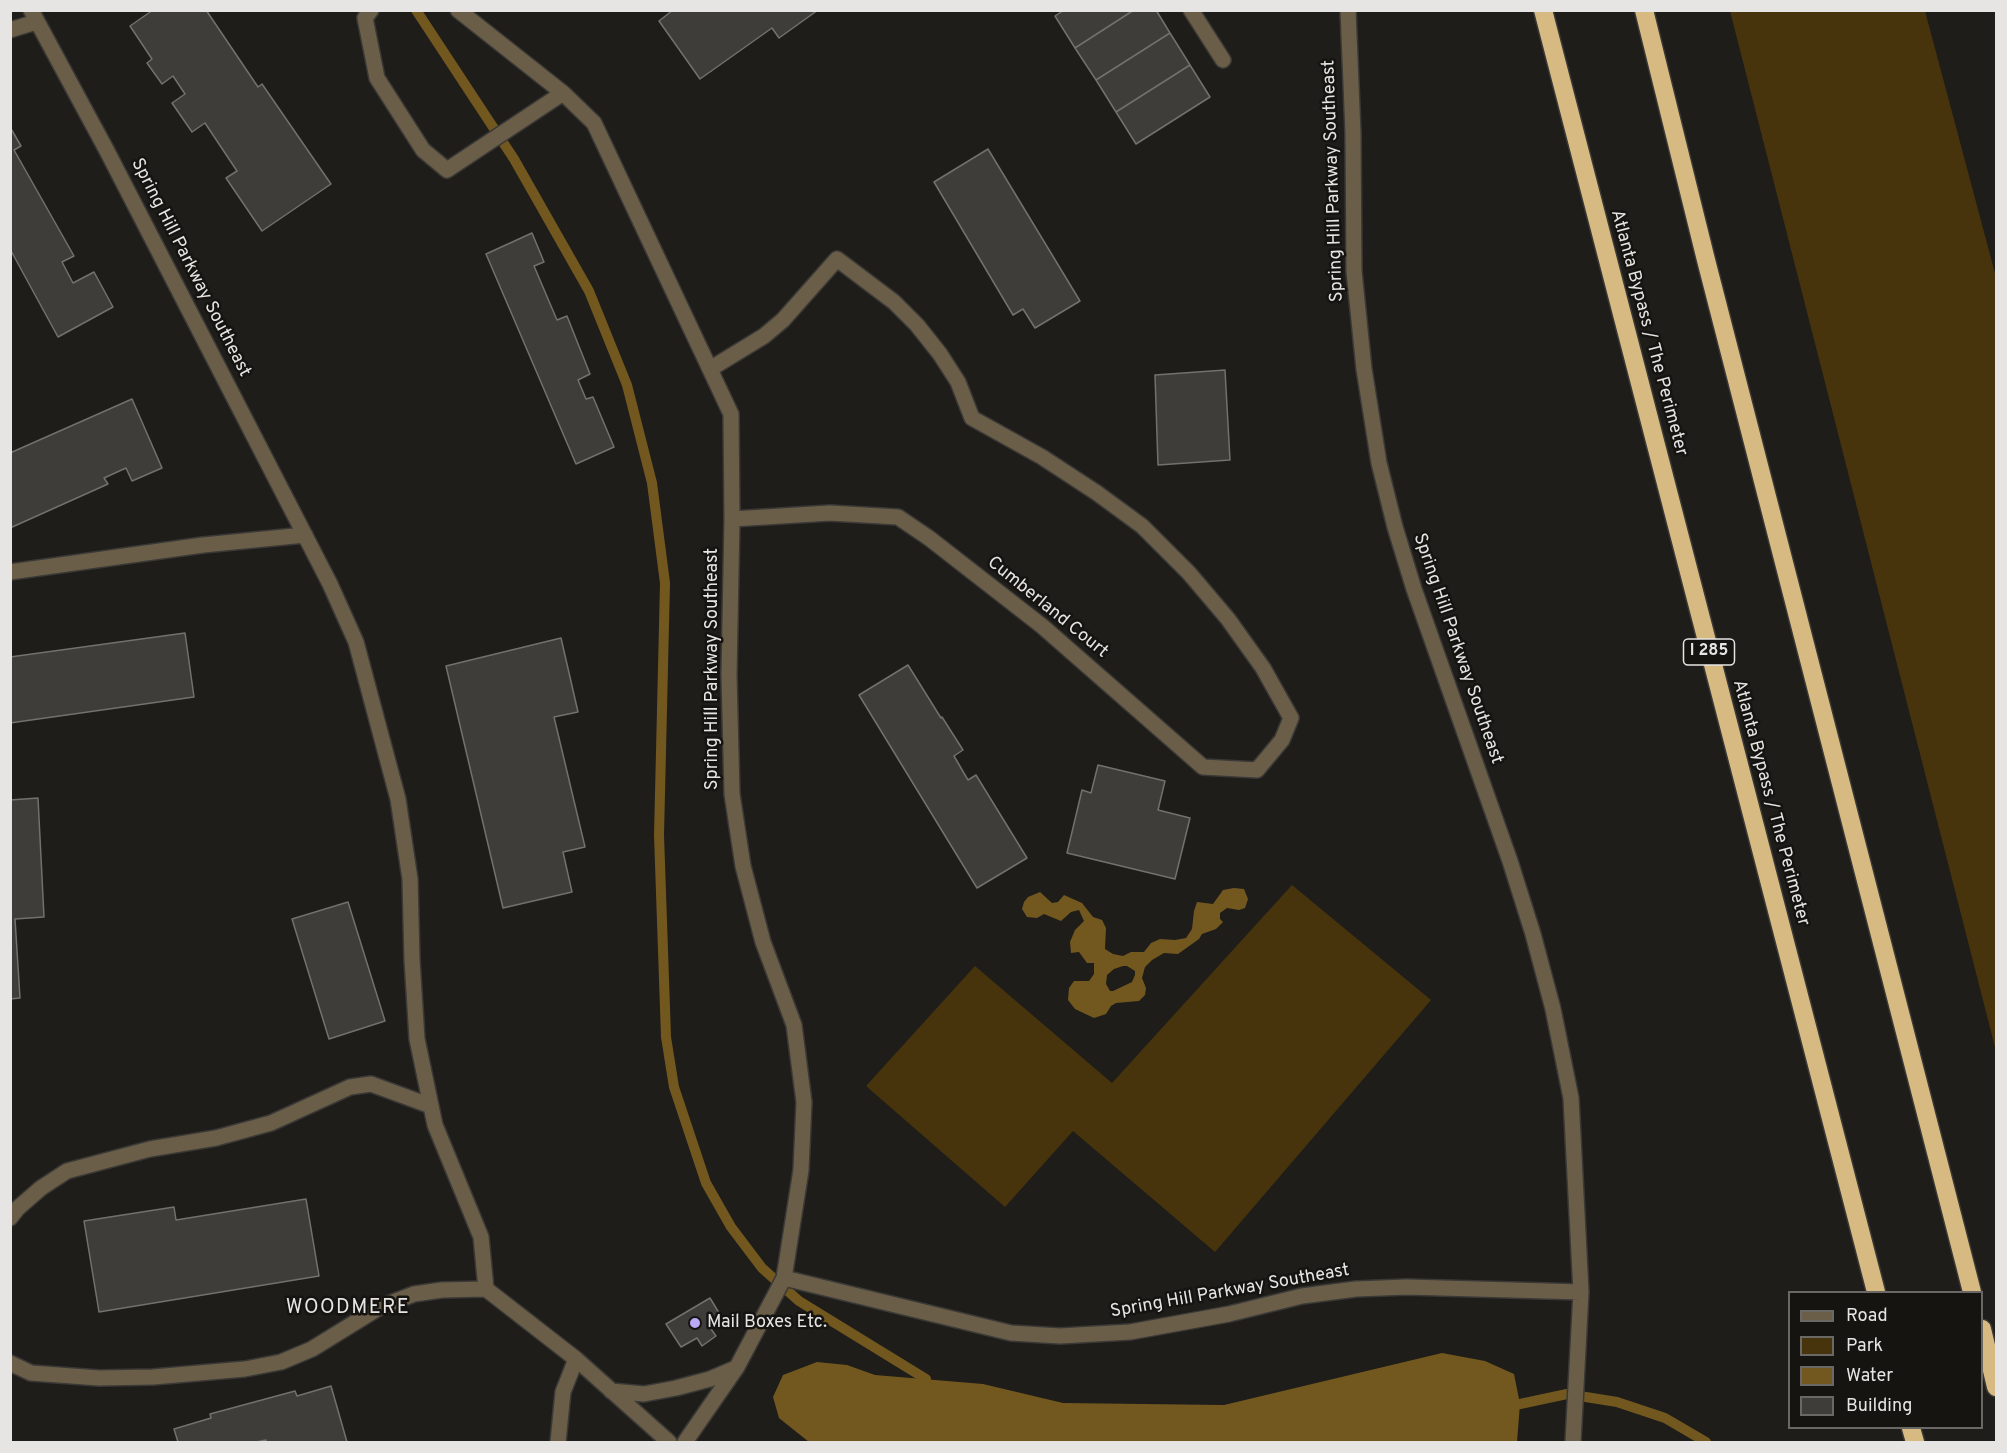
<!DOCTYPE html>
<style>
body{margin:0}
#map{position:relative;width:2007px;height:1453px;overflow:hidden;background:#1e1d1a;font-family:Overpass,sans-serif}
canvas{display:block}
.frame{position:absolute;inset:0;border:12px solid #e6e5e4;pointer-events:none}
.legend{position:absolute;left:1788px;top:1291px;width:195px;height:138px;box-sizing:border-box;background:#151411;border:2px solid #696865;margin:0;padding:8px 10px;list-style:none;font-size:18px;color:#e6e5e4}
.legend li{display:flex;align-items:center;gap:12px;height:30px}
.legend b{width:30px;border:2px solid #696865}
</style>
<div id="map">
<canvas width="2007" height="1453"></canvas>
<div class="frame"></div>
<ul class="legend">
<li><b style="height:8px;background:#6a5e48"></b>Road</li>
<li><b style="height:16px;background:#47340c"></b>Park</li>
<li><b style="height:16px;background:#72581f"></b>Water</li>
<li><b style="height:16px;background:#3f3d3a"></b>Building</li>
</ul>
</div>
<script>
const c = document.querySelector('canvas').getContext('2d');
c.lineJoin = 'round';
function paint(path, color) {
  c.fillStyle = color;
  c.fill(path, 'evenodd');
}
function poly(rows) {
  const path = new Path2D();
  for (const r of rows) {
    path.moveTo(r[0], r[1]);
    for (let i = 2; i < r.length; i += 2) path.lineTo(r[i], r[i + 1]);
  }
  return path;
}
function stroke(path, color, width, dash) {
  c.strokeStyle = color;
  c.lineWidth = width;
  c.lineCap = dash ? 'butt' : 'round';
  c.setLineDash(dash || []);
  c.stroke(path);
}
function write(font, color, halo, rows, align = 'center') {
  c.font = font + ' Overpass,sans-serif';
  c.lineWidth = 5;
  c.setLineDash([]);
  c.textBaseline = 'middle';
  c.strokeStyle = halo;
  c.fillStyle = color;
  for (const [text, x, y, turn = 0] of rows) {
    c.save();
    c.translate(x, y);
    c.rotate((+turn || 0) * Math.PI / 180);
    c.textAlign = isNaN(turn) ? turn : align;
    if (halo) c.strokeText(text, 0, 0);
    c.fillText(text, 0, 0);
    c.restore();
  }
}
paint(poly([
 [1730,11,1925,11,1996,277,1996,1051],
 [1292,885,1431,1000,1215,1252,1073,1131,1005,1207,866,1086,975,966,1112,1083]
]), '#47340c');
paint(poly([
 [1234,888,1244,889,1248,899,1245,908,1239,910,1227,908,1220,913,1220,919,1223,922,1216,929,1202,934,1199,939,1178,954,1164,953,1152,960,1145,967,1142,978,1146,988,1145,995,1139,1001,1116,1003,1111,1006,1106,1014,1094,1018,1075,1009,1068,1000,1069,988,1074,981,1089,981,1094,974,1094,963,1087,963,1079,952,1071,953,1070,942,1075,930,1084,921,1079,910,1071,912,1061,921,1044,914,1037,918,1027,917,1022,909,1024,902,1028,897,1040,892,1052,903,1058,902,1064,895,1082,903,1093,917,1102,920,1106,928,1105,949,1113,954,1123,956,1131,952,1144,952,1151,943,1160,939,1175,940,1186,938,1192,929,1194,911,1197,902,1213,904,1223,890],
 [1123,966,1127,966,1135,971,1135,975,1132,982,1113,991,1110,991,1106,984,1107,975,1114,969],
 [1442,1353,1485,1361,1514,1374,1520,1404,1517,1442,809,1442,779,1418,773,1397,783,1375,817,1362,847,1365,875,1375,983,1384,1063,1403,1224,1405]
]), '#72581f');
stroke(poly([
 [416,10,514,159,589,291,627,385,652,483,665,583,659,835,666,1037,674,1087,706,1183,731,1227,762,1268,799,1301,926,1379],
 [1520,1404,1567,1394,1617,1402,1665,1418,1706,1442]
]), '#72581f', 10);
const building = poly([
 [153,10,206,10,258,87,262,84,331,184,262,231,226,178,237,171,205,123,192,132,172,103,185,94,173,76,162,84,147,63,152,59,130,26,153,10],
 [673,10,818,10,779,38,772,28,700,79,659,21,673,10],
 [1064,10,1134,10,1075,48,1055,16,1064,10],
 [1134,10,1156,10,1170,33,1096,80,1075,48,1134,10],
 [1170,33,1190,65,1116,112,1096,80,1170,33],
 [1190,65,1210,97,1136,144,1116,112,1190,65],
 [10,127,21,146,14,150,74,256,62,262,73,283,94,272,113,307,58,337,10,249,10,127],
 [988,149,1080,301,1035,328,1023,309,1013,315,934,182,988,149],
 [532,233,544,262,534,266,557,320,567,316,590,374,578,380,586,399,593,397,614,447,576,464,486,254,532,233],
 [1225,370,1230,460,1158,465,1155,375,1225,370],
 [132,399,162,468,132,481,126,468,104,478,108,484,10,528,10,453,132,399],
 [185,633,194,697,10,723,10,657,185,633],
 [561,638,578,712,554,717,585,847,563,852,572,892,503,908,446,666,561,638],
 [908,665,941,718,942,717,963,750,954,756,968,780,976,775,1027,858,977,888,859,695,908,665],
 [1098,765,1165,781,1158,810,1190,818,1175,879,1067,853,1082,790,1091,793,1098,765],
 [38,798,44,917,15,919,20,998,10,999,10,800,38,798],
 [348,902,385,1021,329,1039,292,919,348,902],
 [306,1199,319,1276,99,1312,84,1221,174,1207,176,1220,306,1199],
 [710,1298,724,1321,711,1329,716,1336,702,1346,697,1338,681,1347,666,1324,710,1298],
 [331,1386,347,1442,266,1442,266,1440,256,1442,178,1442,174,1429,211,1418,210,1414,295,1391,297,1396,331,1386]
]);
paint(building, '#3f3d3a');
stroke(building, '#73716e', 1.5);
const minor = poly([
 [31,10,107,151,330,584,356,642,398,799,410,879,412,960,417,1039,435,1125,481,1237,486,1289,576,1359,669,1442],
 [371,10,365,18,377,78,423,150,447,170,563,93],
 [458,10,563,93,594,123,731,414,732,519,729,675,732,794,743,866,763,942,794,1025,804,1102,801,1170,784,1278],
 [1191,10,1223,60],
 [1348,10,1353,133,1354,271,1364,369,1379,463,1395,527,1414,589,1510,861,1533,934,1553,1009,1571,1098,1581,1292,1573,1442],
 [10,30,36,22],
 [710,369,764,336,783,320,837,259,894,302,917,325,940,354,958,382,972,418,1042,457,1097,493,1142,526,1189,573,1228,619,1263,668,1291,718,1282,740,1257,770,1203,767,1042,626,929,538,898,517,830,513,732,519],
 [10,572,203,545,305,535],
 [10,1218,18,1208,41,1188,67,1171,150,1149,216,1138,271,1123,350,1087,371,1084,431,1106],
 [10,1363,31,1373,99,1378,153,1377,245,1369,281,1362,312,1349,380,1307,414,1294,442,1290,486,1289],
 [611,1391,644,1394,676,1388,710,1379,736,1368],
 [558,1442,563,1392,576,1359],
 [685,1442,737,1367,784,1278,1011,1333,1060,1336,1130,1332,1229,1314,1302,1296,1356,1289,1407,1287,1581,1292]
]);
const highway = poly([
 [1543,10,1876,1292],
 [1644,10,1706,260,1972,1292],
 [1982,1329,1996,1387],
 [1911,1428,1915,1442]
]);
stroke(minor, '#3a3936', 18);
stroke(highway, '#3a3936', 21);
stroke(minor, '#6a5e48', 15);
stroke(highway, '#d7ba81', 18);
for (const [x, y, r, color] of [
 [695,1323,6,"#baaaf6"]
]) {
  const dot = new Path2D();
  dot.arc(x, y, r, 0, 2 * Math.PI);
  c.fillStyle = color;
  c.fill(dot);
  stroke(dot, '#151411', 2);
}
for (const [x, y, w] of [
 [1709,652,51]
]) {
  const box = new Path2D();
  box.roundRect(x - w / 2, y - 13, w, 26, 4.5);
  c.fillStyle = '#151411';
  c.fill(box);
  stroke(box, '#e6e5e4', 1.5);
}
write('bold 16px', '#e6e5e4', null, [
 ["I 285",1709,652]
]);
write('18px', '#e6e5e4', '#151411', [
 ["Spring Hill Parkway Southeast",1334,181,-92],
 ["Spring Hill Parkway Southeast",190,268,63],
 ["Atlanta Bypass / The Perimeter",1648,333,75],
 ["Cumberland Court",1047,608,39],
 ["Spring Hill Parkway Southeast",1457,649,71],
 ["Spring Hill Parkway Southeast",713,669,-90],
 ["Atlanta Bypass / The Perimeter",1770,803,75],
 ["Spring Hill Parkway Southeast",1230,1292,-10]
]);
write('18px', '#e6e5e4', '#151411', [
 ["Mail Boxes Etc.",707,1323]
], 'left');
c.letterSpacing = '1.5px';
write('20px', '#e6e5e4', '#151411', [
 ["WOODMERE",348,1309]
]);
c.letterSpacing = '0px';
</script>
